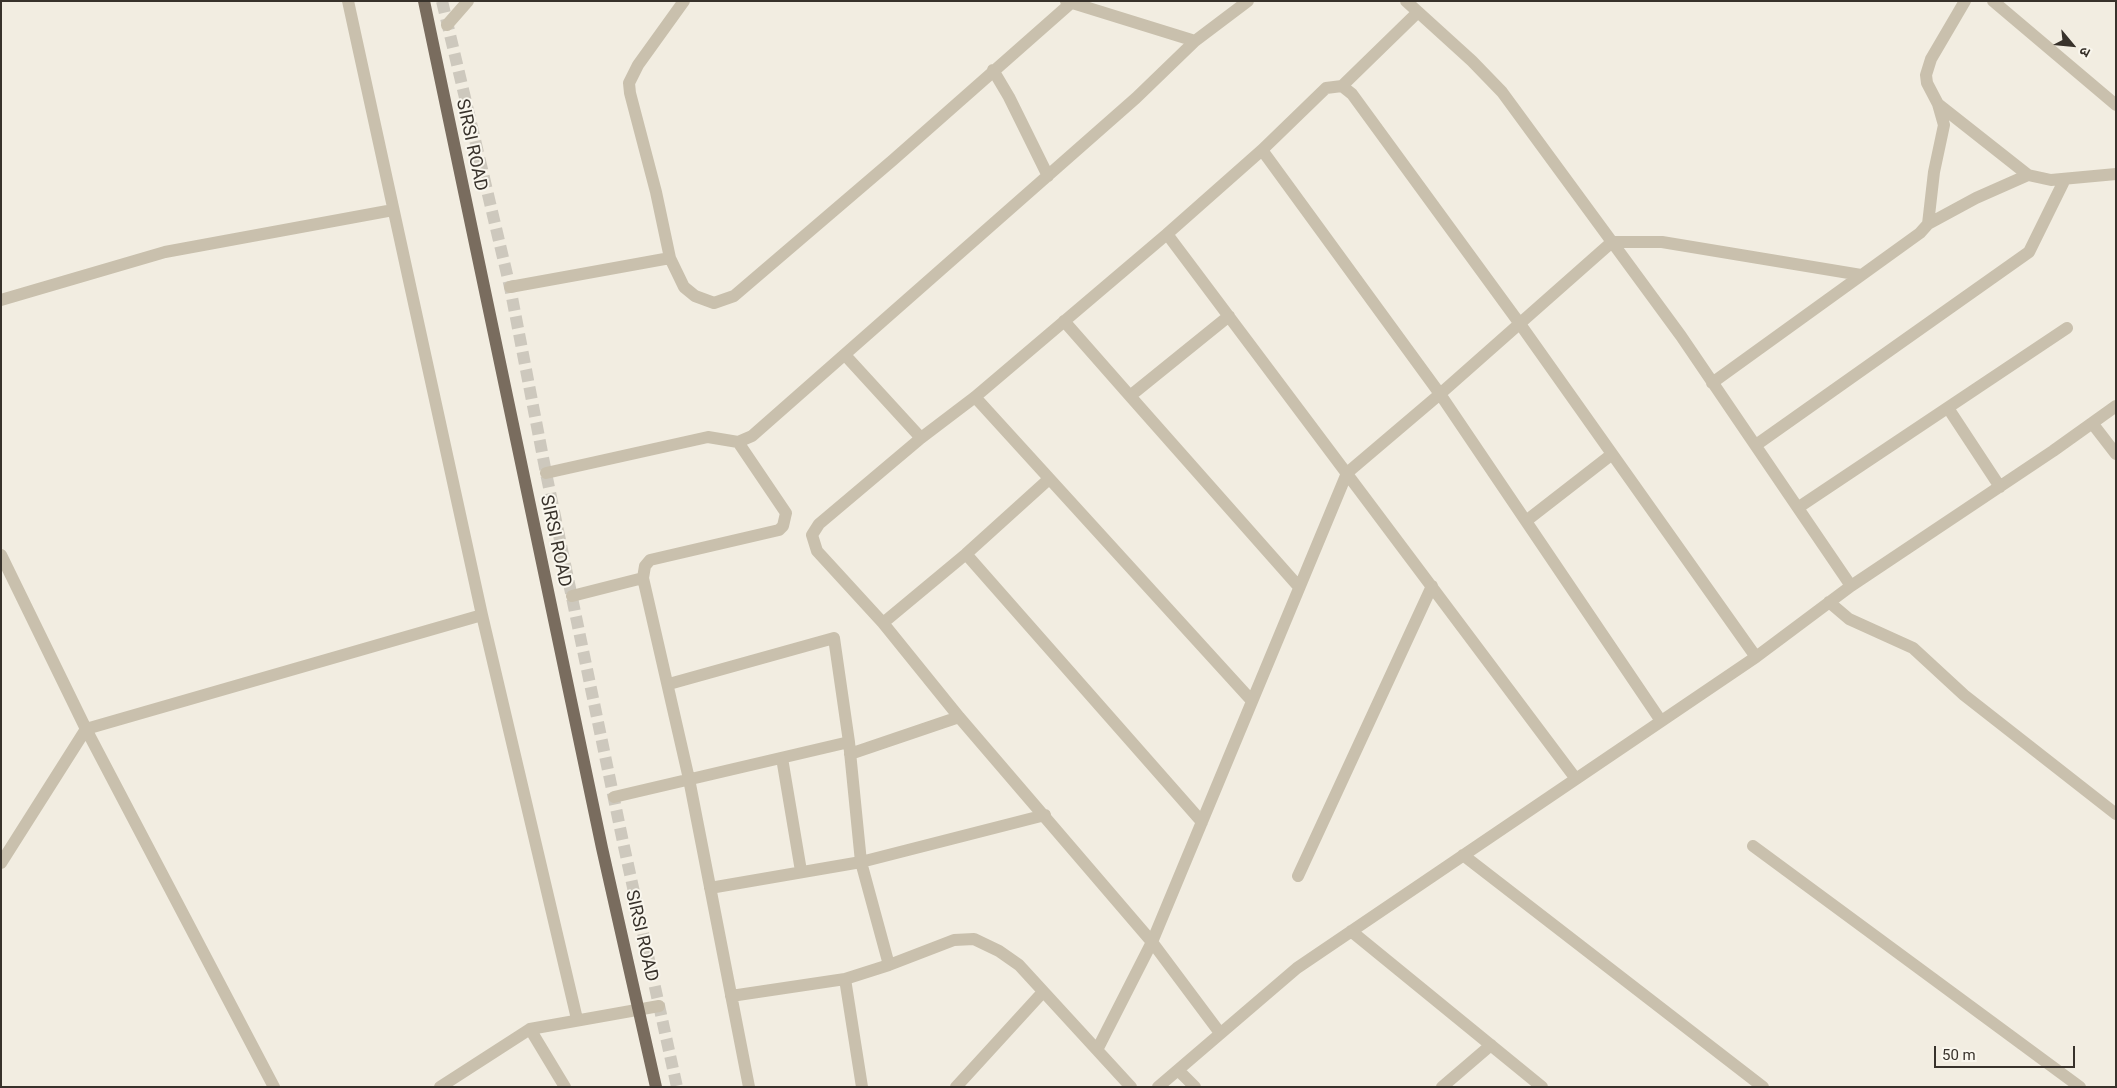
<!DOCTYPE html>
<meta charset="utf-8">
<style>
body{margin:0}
#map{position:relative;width:2117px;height:1088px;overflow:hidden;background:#f2ede1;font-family:Roboto,"Noto Sans Devanagari",sans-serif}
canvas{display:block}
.frame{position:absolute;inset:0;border:2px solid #38322b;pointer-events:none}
.north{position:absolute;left:2047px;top:20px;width:50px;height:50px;-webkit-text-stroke:4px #f9f6ed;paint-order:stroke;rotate:118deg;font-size:14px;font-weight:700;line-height:20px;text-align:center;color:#38322b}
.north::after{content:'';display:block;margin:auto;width:18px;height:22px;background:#38322b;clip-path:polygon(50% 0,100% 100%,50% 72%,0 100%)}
.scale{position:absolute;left:1934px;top:1046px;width:141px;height:22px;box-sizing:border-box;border:2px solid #38322b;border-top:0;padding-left:6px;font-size:15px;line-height:18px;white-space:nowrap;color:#38322b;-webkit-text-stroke:4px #f9f6ed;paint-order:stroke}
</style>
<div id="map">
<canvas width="2117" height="1088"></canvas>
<div class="frame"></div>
<div class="north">उ</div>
<div class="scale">50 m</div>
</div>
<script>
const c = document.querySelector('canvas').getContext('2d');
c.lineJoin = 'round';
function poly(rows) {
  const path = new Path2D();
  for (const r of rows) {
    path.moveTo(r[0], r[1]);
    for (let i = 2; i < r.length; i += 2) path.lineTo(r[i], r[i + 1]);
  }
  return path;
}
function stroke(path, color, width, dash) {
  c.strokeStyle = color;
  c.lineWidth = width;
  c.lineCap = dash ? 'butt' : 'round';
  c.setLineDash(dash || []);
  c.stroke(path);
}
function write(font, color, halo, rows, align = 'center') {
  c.font = font + ' Roboto,sans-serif';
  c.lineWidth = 4;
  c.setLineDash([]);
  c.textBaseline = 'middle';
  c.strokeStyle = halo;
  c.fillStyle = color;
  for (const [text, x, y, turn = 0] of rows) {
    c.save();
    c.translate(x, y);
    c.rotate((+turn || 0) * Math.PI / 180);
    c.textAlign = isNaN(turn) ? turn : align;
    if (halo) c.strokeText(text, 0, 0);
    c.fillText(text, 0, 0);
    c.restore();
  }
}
stroke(poly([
 [442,1,510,287,546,473,623,842,677,1087]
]), '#cdc8bd', 12, [12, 6]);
stroke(poly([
 [348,1,482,615,577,1019],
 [684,1,638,65,629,83,630,93,656,192,670,258,684,287,695,296,714,303,734,296,893,160,1071,3],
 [1066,1,1195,41],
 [1406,1,1472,61,1502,92,1681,336,1851,586],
 [1993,1,2116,105],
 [447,25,468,1],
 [993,70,1009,97,1048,176],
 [1342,86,1418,12],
 [1938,104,2028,175,2051,180,2116,174],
 [1262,150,1440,394,1661,721],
 [1928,224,1976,198,2028,175],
 [1167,234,1262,150,1326,88,1342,86,1352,94,1520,324,1756,657],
 [510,287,670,258],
 [1,300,165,252,393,210],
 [1229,316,1130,396,1299,587],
 [1064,321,1130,396],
 [845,355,921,438],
 [1712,383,1920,233,1928,224,1934,172,1944,125,1938,104,1927,83,1926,75,1931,59,1965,1],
 [975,397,1252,701],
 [1948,408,2000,487],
 [2092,423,2116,454],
 [1756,445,2029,252,2065,179],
 [546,473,708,437,738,442,752,436,1136,98,1195,41,1248,1],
 [1799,507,2067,328],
 [1526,521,1611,455],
 [966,554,1202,822],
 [1,555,86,729,274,1087],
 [643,578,645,566,650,560,779,530,783,526,786,513,738,442],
 [572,596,643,578,689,779,749,1087],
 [1829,602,1849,619,1913,648,1964,695,2116,814],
 [883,623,966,554,1049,479],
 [669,684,834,638,849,742,861,862,889,965,845,979,731,996],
 [850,754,959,717],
 [782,758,801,871],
 [614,797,849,742],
 [1753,846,2080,1087],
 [1463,855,1763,1087],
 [1,863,86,729,482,615],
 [1298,876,1432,586],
 [710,888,861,862,1045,815],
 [1351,931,1542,1087],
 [889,965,954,940,974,939,999,951,1019,965,1131,1087],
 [845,979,862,1087],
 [530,1029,565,1087],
 [1220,1033,1152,942,959,717,883,623,817,551,812,535,819,524,921,438,975,397,1167,234,1576,779],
 [1097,1050,1152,942,1347,473,1440,394,1612,242,1662,242,1861,275],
 [1178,1070,1195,1087],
 [440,1087,530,1029,659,1006],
 [956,1087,1042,993],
 [1158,1087,1297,968,1756,657,1851,586,2053,451,2116,406],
 [1442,1087,1491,1045]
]), '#c9c0ad', 12);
stroke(poly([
 [424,1,602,848,656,1087]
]), '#796c5e', 12);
write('18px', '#38322b', '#f9f6ed', [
 ["SIRSI ROAD",471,145,78],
 ["SIRSI ROAD",555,541,78],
 ["SIRSI ROAD",641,936,77]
]);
</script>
